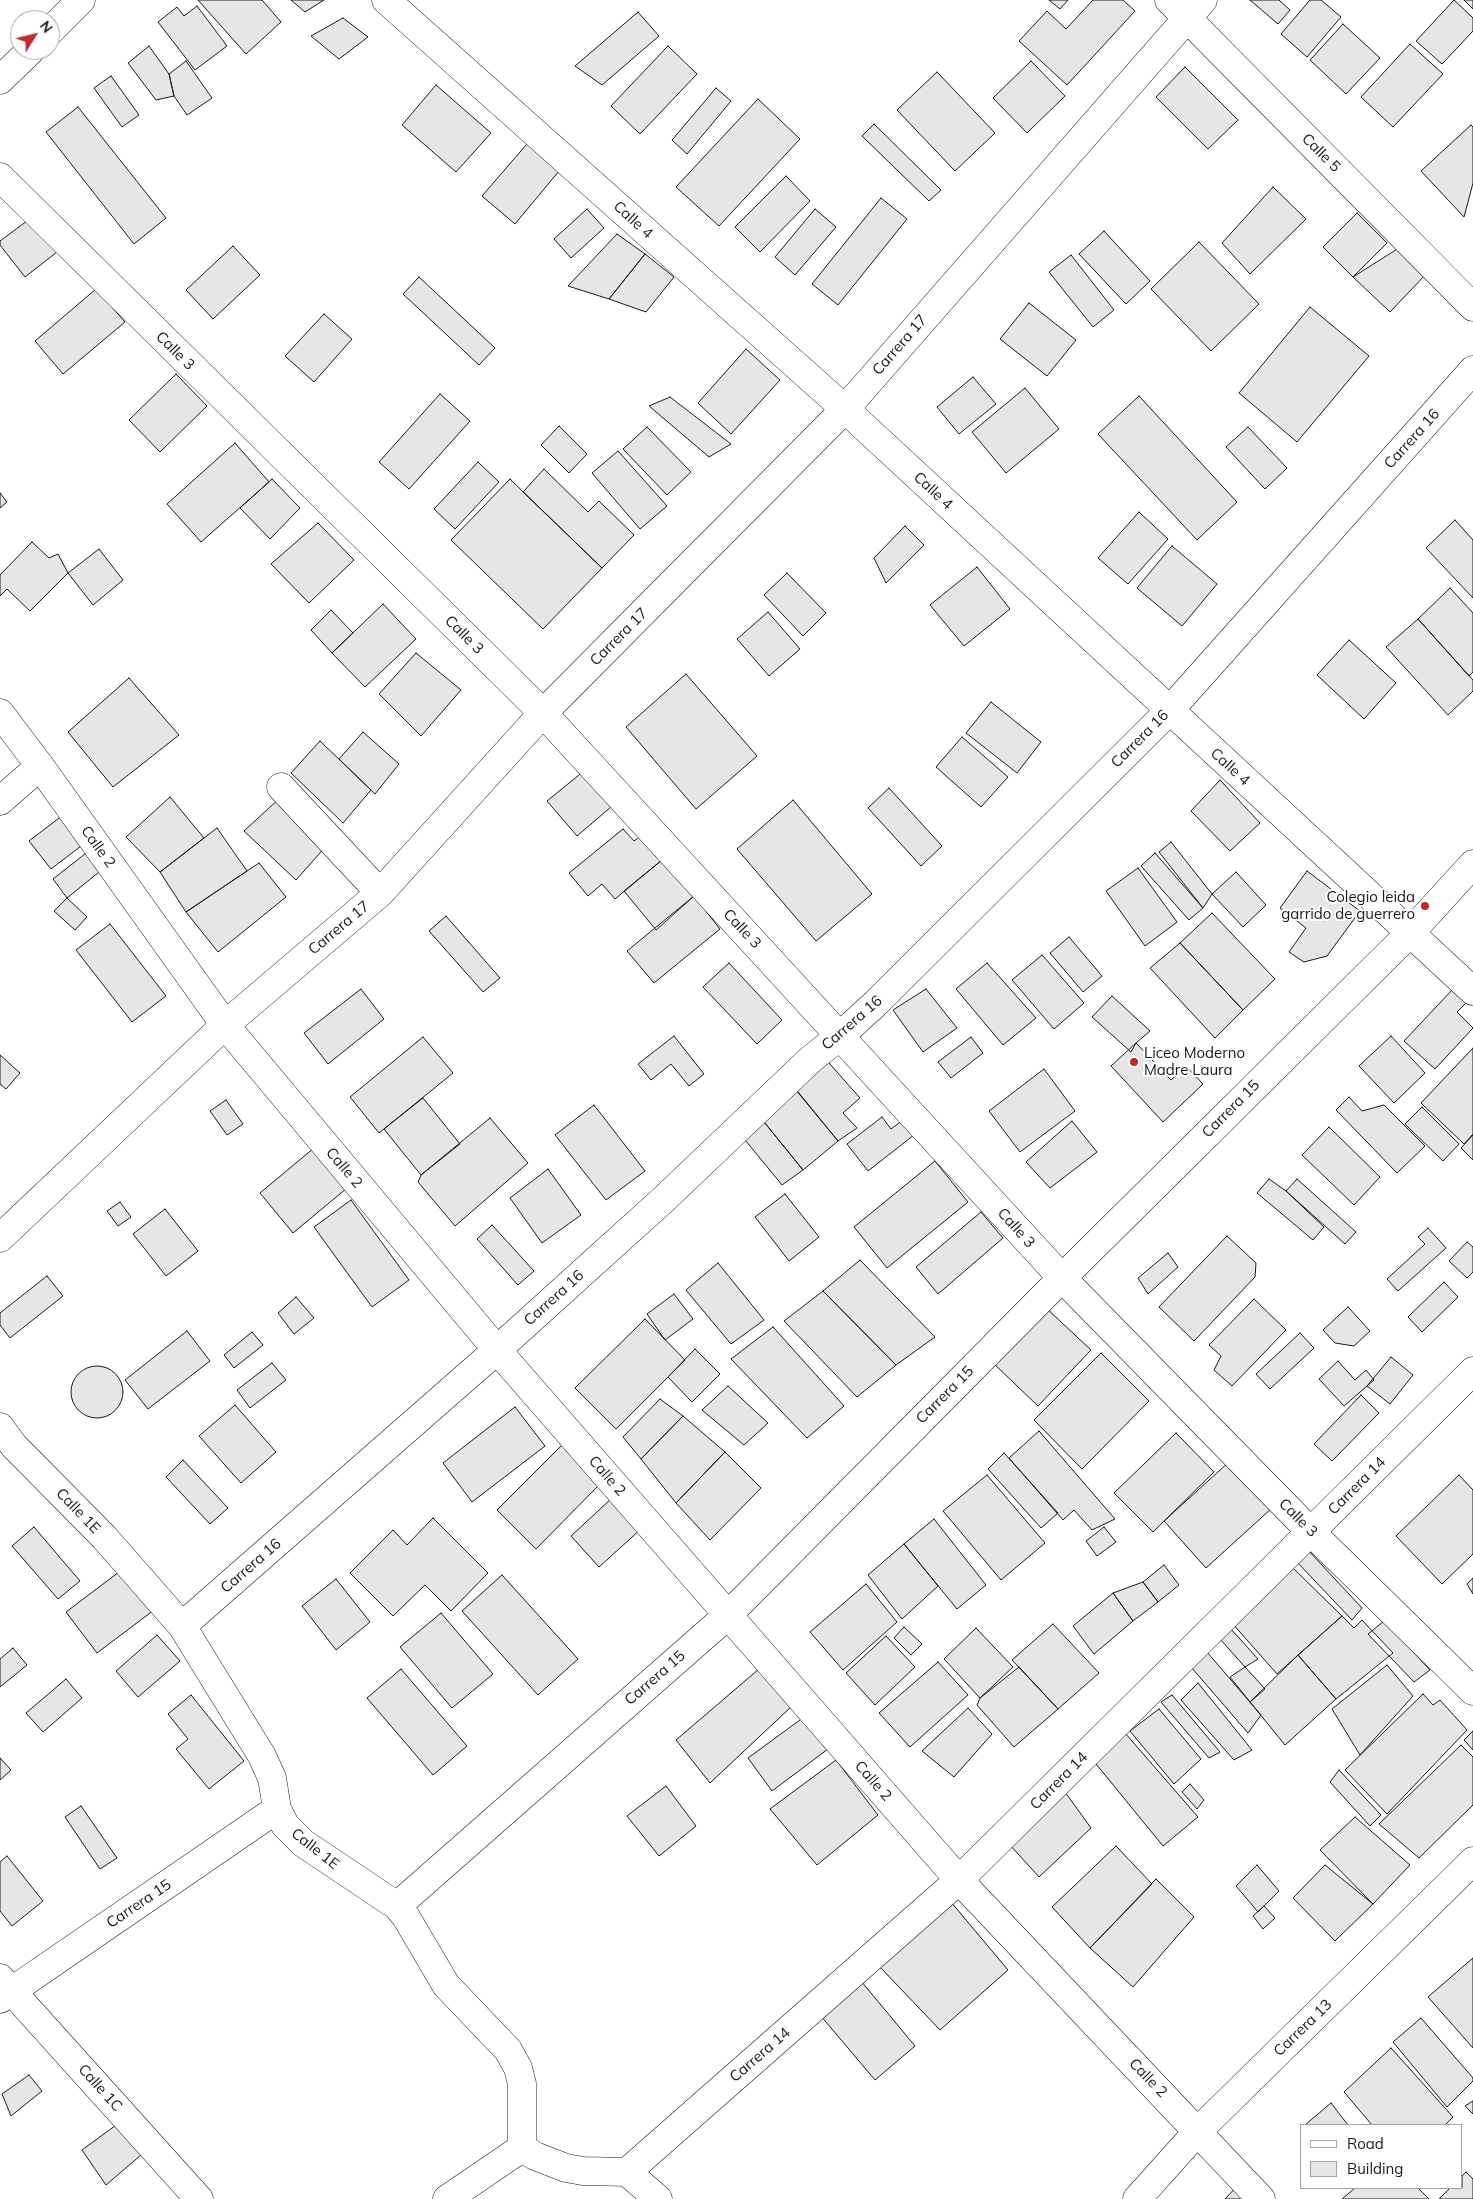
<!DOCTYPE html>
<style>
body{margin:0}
#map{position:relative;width:1473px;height:2199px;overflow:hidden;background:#fff;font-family:Mulish,sans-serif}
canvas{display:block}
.legend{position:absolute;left:1300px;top:2124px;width:162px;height:65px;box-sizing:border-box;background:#fff;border:1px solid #a3a3a3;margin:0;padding:6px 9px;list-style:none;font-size:15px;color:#1a1a1a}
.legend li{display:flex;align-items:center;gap:10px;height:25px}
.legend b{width:25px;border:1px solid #a3a3a3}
.north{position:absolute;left:10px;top:10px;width:50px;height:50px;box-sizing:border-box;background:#fff;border:1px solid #a3a3a3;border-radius:50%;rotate:54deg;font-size:14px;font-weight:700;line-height:20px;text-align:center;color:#1a1a1a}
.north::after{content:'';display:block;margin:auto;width:18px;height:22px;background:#c62828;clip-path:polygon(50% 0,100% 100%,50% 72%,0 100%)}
</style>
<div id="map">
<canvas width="1473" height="2199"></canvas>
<ul class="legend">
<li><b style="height:6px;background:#fff"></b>Road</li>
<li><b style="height:14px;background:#e6e6e6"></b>Building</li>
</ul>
<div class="north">N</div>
</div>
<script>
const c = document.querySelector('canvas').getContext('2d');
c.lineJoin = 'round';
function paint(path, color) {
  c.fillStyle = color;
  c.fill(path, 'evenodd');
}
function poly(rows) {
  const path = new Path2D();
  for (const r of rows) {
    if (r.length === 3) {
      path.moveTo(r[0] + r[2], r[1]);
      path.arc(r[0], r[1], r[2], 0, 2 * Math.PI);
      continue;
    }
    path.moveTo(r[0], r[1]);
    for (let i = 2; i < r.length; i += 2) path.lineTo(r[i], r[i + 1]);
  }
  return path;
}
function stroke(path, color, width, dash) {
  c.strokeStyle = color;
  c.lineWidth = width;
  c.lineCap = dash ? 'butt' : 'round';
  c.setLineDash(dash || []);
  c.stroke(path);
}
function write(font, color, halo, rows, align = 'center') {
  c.font = font + ' Mulish,sans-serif';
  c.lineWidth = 4;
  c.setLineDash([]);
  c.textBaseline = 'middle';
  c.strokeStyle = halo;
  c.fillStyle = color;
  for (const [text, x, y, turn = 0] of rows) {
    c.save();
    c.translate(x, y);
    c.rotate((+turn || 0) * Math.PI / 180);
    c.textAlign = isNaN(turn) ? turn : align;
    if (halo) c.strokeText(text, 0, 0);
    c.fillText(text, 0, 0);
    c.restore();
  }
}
const building = poly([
 [198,0,262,0,281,22,246,54,198,0],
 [291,0,324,0,305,12,291,0],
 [1049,0,1068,0,1060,9,1049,0],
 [1093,0,1123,0,1135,11,1067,85,1019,41,1047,11,1066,29,1093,0],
 [1250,0,1279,0,1290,10,1278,24,1250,0],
 [1310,0,1321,0,1341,17,1307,57,1281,34,1310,0],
 [1454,0,1473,18,1473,31,1442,64,1416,41,1454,0],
 [1464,0,1473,0,1473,9,1464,0],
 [197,6,227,46,195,70,158,22,177,7,184,16,197,6],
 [638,12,659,36,602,85,575,66,638,12],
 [343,18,368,37,339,59,311,36,343,18],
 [1343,24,1380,58,1346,94,1310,60,1343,24],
 [1410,44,1443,74,1393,127,1361,97,1410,44],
 [149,46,169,74,174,96,156,100,128,63,149,46],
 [668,46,697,74,640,134,611,106,668,46],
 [186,61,212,98,187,115,174,96,169,74,186,61],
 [1031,61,1065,96,1027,133,993,98,1031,61],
 [1185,67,1238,120,1208,149,1156,97,1185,67],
 [937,72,995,133,955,171,897,110,937,72],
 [111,76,139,115,122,127,94,88,111,76],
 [436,85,491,133,456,172,402,125,436,85],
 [716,88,731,101,687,154,672,140,716,88],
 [758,99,800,139,719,226,676,187,758,99],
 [78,107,166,218,134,244,46,132,78,107],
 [874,124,941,190,929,201,862,136,874,124],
 [1471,125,1473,127,1473,183,1464,217,1421,171,1471,125],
 [527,144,559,171,515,224,482,196,527,144],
 [786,176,810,201,760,252,735,227,786,176],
 [1273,187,1306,219,1250,274,1222,243,1273,187],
 [881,198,907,219,838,305,812,284,881,198],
 [587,209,604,228,571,258,554,239,587,209],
 [815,209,836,227,795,275,775,257,815,209],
 [1357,213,1387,243,1353,277,1323,247,1357,213],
 [31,218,57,252,25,277,0,245,0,241,31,218],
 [1104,231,1150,281,1126,304,1079,254,1104,231],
 [617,234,645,254,609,299,568,286,617,234],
 [1199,242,1259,304,1211,351,1151,289,1199,242],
 [233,246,260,275,213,319,186,290,233,246],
 [1402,246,1429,271,1390,312,1353,277,1402,246],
 [645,254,674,277,646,312,609,299,645,254],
 [1071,255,1114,310,1093,327,1049,272,1071,255],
 [419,277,495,348,479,365,403,294,419,277],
 [96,289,125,322,63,374,35,341,96,289],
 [1029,303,1076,340,1047,376,1000,339,1029,303],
 [1310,307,1369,356,1297,442,1239,393,1310,307],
 [324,314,352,339,314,382,285,356,324,314],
 [746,349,780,380,731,434,698,403,746,349],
 [176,374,207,406,160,452,129,420,176,374],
 [973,377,996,404,959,434,937,407,973,377],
 [1025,388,1059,429,1006,473,972,432,1025,388],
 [440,394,470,421,409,489,379,462,440,394],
 [1139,396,1237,502,1197,540,1098,434,1139,396],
 [670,397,731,444,709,457,649,406,670,397],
 [559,426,587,454,569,473,541,445,559,426],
 [647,427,691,472,667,495,623,449,647,427],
 [1248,427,1287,468,1265,489,1226,447,1248,427],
 [235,443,269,482,201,542,167,504,235,443],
 [618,451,667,506,640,529,592,473,618,451],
 [478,462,499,482,455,529,434,509,478,462],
 [544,469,588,512,599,501,634,535,602,568,523,492,544,469],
 [272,479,300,508,270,539,240,508,272,479],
 [510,479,602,568,543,629,451,540,510,479],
 [0,493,7,502,0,508,0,493],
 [1139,512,1168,539,1128,584,1098,558,1139,512],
 [1455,520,1473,540,1473,598,1426,548,1455,520],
 [318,523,354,560,309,603,271,564,318,523],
 [905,526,924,545,886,583,874,558,905,526],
 [32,542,49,558,58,554,68,573,30,611,7,589,0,596,0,575,32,542],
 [1172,546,1217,584,1182,626,1137,588,1172,546],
 [99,549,123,580,93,605,68,573,99,549],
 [977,567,1010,609,964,646,930,605,977,567],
 [787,573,826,613,803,636,764,595,787,573],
 [1450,588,1473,613,1473,672,1469,676,1418,619,1450,588],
 [383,604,416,639,365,687,332,653,383,604],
 [331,610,353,633,332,653,311,630,331,610],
 [768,612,800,649,769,676,737,639,768,612],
 [1418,619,1473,680,1473,691,1448,715,1386,647,1418,619],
 [1349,640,1396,683,1364,719,1317,675,1349,640],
 [416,653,461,690,421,736,379,694,416,653],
 [686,674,757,756,696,809,626,727,686,674],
 [129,678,179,735,113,787,68,732,129,678],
 [991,702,1041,742,1017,773,966,733,991,702],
 [363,732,399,764,375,794,339,759,363,732],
 [962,737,1008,777,981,807,936,767,962,737],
 [320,741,371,790,343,823,291,773,320,741],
 [590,766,618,801,577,836,547,801,590,766],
 [1220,780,1260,823,1230,851,1191,811,1220,780],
 [889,788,942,846,921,866,868,808,889,788],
 [282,796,328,844,296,880,244,831,282,796],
 [170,797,204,838,160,872,126,837,170,797],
 [793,800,872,894,816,941,737,849,793,800],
 [63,815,85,843,51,869,29,841,63,815],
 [217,828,247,871,186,912,160,872,217,828],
 [623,829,634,841,642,835,662,860,615,899,602,884,588,896,569,873,623,829],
 [1171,842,1212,894,1203,908,1159,852,1171,842],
 [90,850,104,868,67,898,53,879,90,850],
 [1155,853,1203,908,1189,920,1141,866,1155,853],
 [662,860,694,896,656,930,624,891,662,860],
 [259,863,286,897,218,952,186,912,259,863],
 [1138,868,1177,922,1145,946,1106,891,1138,868],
 [1307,871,1360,911,1327,956,1304,962,1289,952,1306,928,1280,908,1307,871],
 [1236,872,1266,905,1243,927,1212,894,1236,872],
 [694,896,720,929,654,983,627,951,694,896],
 [67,898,87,917,75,930,54,911,67,898],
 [1212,913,1275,979,1243,1010,1180,943,1212,913],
 [446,916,500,978,483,992,429,931,446,916],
 [110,924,166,996,132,1022,76,950,110,924],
 [1069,937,1102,976,1083,992,1050,953,1069,937],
 [1180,943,1243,1010,1215,1038,1150,968,1180,943],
 [1042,955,1084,1003,1054,1029,1012,980,1042,955],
 [729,963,782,1020,757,1044,703,987,729,963],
 [987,963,1036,1018,1003,1045,956,989,987,963],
 [361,989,384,1019,328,1064,304,1033,361,989],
 [926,989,957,1028,923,1052,893,1010,926,989],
 [1453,989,1467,1002,1457,1012,1473,1028,1435,1069,1404,1041,1453,989],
 [1112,996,1150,1031,1136,1043,1131,1052,1092,1017,1112,996],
 [674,1036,704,1074,689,1086,671,1064,651,1080,638,1064,674,1036],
 [1391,1036,1425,1073,1394,1103,1359,1066,1391,1036],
 [423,1037,453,1073,379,1133,350,1097,423,1037],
 [971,1037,983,1053,951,1078,938,1062,971,1037],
 [1136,1043,1171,1080,1186,1066,1203,1084,1163,1122,1111,1066,1136,1043],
 [1473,1048,1473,1134,1464,1144,1421,1103,1473,1048],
 [0,1055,20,1073,6,1089,0,1084,0,1055],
 [822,1055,860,1098,843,1113,857,1128,838,1141,790,1082,822,1055],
 [1044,1069,1075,1111,1020,1152,989,1111,1044,1069],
 [795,1089,838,1141,803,1170,760,1117,795,1089],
 [1349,1097,1362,1111,1384,1105,1425,1146,1397,1173,1336,1110,1349,1097],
 [423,1098,460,1144,421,1175,384,1129,423,1098],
 [226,1100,243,1124,227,1135,210,1111,226,1100],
 [594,1105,645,1171,606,1200,555,1135,594,1105],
 [1422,1107,1459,1144,1443,1161,1405,1124,1422,1107],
 [760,1117,803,1170,782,1185,741,1135,760,1117],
 [882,1117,891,1129,903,1120,914,1135,868,1171,847,1144,882,1117],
 [490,1118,528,1163,455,1226,418,1182,421,1175,490,1118],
 [1072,1121,1097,1152,1050,1188,1026,1162,1072,1121],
 [1329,1127,1380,1177,1354,1205,1302,1155,1329,1127],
 [1473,1135,1473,1160,1461,1148,1473,1135],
 [320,1143,353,1183,293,1233,260,1193,320,1143],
 [935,1161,968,1202,887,1268,854,1227,935,1161],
 [548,1169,581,1215,542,1243,510,1198,548,1169],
 [1269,1179,1286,1191,1324,1227,1313,1240,1257,1193,1269,1179],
 [1297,1179,1356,1232,1345,1244,1286,1191,1297,1179],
 [785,1194,819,1237,789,1261,755,1217,785,1194],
 [351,1200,409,1280,372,1307,314,1227,351,1200],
 [120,1202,131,1217,118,1226,107,1211,120,1202],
 [165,1209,198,1251,166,1276,133,1234,165,1209],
 [981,1212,1003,1238,938,1294,916,1267,981,1212],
 [492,1225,534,1271,518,1285,477,1239,492,1225],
 [1428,1228,1446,1248,1398,1291,1387,1279,1425,1244,1418,1237,1428,1228],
 [1227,1236,1256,1263,1255,1277,1194,1341,1159,1307,1227,1236],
 [1467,1242,1473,1247,1473,1272,1467,1278,1449,1261,1467,1242],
 [1168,1253,1178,1267,1148,1294,1138,1278,1168,1253],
 [860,1260,935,1337,896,1365,823,1291,860,1260],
 [718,1263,764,1320,731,1344,686,1290,718,1263],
 [47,1276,63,1296,10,1338,0,1325,0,1313,47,1276],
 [1444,1282,1458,1297,1422,1332,1408,1317,1444,1282],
 [823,1291,896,1365,857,1397,784,1321,823,1291],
 [674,1294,693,1319,665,1340,647,1314,674,1294],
 [296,1297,314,1318,294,1334,278,1313,296,1297],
 [1254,1299,1286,1330,1232,1386,1214,1370,1221,1356,1209,1345,1254,1299],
 [1044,1306,1091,1350,1038,1406,991,1361,1044,1306],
 [1348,1307,1370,1331,1354,1346,1335,1343,1323,1330,1348,1307],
 [645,1319,685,1360,616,1429,575,1388,645,1319],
 [773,1327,844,1406,807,1438,731,1359,773,1327],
 [187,1331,210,1361,148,1409,125,1380,187,1331],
 [252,1332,263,1345,234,1368,224,1355,252,1332],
 [1300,1333,1314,1348,1270,1389,1256,1374,1300,1333],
 [695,1349,720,1374,692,1402,668,1377,695,1349],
 [1101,1353,1149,1401,1082,1469,1034,1420,1101,1353],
 [1391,1357,1413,1375,1390,1404,1367,1386,1391,1357],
 [1338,1361,1355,1380,1366,1370,1374,1380,1344,1406,1319,1379,1338,1361],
 [272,1363,286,1380,250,1408,237,1390,272,1363],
 [97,1392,26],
 [728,1386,768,1423,744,1445,702,1410,728,1386],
 [1361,1395,1379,1413,1332,1461,1314,1444,1361,1395],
 [660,1399,683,1416,641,1459,623,1437,660,1399],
 [235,1405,276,1452,241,1483,199,1436,235,1405],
 [515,1407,545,1446,472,1502,443,1463,515,1407],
 [683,1416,725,1452,676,1503,641,1459,683,1416],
 [1039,1431,1115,1519,1092,1530,1074,1510,1063,1520,1009,1458,1039,1431],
 [1176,1433,1214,1472,1153,1532,1114,1493,1176,1433],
 [562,1445,600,1484,536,1549,497,1510,562,1445],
 [725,1452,761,1488,710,1540,676,1503,725,1452],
 [1004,1453,1058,1513,1041,1528,988,1469,1004,1453],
 [183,1460,228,1508,210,1524,166,1477,183,1460],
 [1230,1461,1272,1508,1206,1568,1164,1521,1230,1461],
 [987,1475,1045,1543,1001,1580,943,1511,987,1475],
 [1459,1475,1473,1490,1473,1554,1442,1584,1396,1536,1459,1475],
 [612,1498,641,1529,599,1567,571,1536,612,1498],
 [433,1518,488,1573,451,1611,425,1585,393,1616,350,1573,393,1530,407,1545,433,1518],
 [934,1519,986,1585,957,1609,904,1544,934,1519],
 [34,1527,80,1581,58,1599,12,1546,34,1527],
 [1104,1527,1116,1542,1097,1556,1086,1541,1104,1527],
 [904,1544,938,1586,902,1619,868,1575,904,1544],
 [1307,1549,1362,1608,1352,1620,1296,1561,1307,1549],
 [1164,1565,1179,1585,1158,1602,1143,1582,1164,1565],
 [1292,1567,1342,1616,1277,1674,1232,1623,1292,1567],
 [123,1569,154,1610,97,1653,66,1612,123,1569],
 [502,1575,578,1659,538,1695,462,1611,502,1575],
 [1473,1578,1473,1594,1467,1584,1473,1578],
 [336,1579,370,1622,336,1650,302,1606,336,1579],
 [1143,1582,1158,1602,1133,1621,1113,1593,1143,1582],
 [866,1584,897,1622,843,1670,810,1632,866,1584],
 [1113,1593,1133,1621,1094,1654,1073,1626,1113,1593],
 [441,1613,493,1674,452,1708,400,1647,441,1613],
 [1342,1616,1354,1628,1362,1620,1393,1653,1336,1699,1298,1655,1342,1616],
 [1384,1621,1430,1670,1414,1682,1368,1634,1384,1621],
 [1053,1624,1099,1673,1058,1709,1012,1660,1053,1624],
 [904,1627,922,1644,911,1655,894,1638,904,1627],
 [976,1628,1013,1667,980,1698,944,1659,976,1628],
 [1230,1628,1258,1659,1245,1667,1220,1639,1230,1628],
 [157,1635,180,1661,138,1697,116,1671,157,1635],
 [886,1636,915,1667,875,1705,846,1673,886,1636],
 [13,1648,27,1665,0,1687,0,1659,13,1648],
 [1207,1652,1261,1715,1248,1733,1191,1667,1207,1652],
 [1298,1655,1336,1699,1285,1745,1250,1702,1298,1655],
 [938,1662,968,1695,910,1747,879,1713,938,1662],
 [1387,1665,1413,1696,1360,1755,1332,1709,1387,1665],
 [1019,1667,1058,1709,1014,1747,977,1705,980,1698,1019,1667],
 [1245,1667,1265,1689,1250,1702,1230,1677,1245,1667],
 [401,1669,467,1746,433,1775,367,1698,401,1669],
 [759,1669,792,1706,710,1783,676,1740,759,1669],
 [66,1679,82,1698,43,1732,26,1713,66,1679],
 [1198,1683,1252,1750,1234,1760,1181,1700,1198,1683],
 [1423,1694,1433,1705,1440,1700,1467,1730,1387,1814,1345,1770,1423,1694],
 [191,1695,244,1761,209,1789,176,1749,188,1739,168,1714,191,1695],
 [1172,1695,1220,1752,1209,1758,1161,1702,1172,1695],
 [968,1708,992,1734,954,1777,922,1751,968,1708],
 [1159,1709,1201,1759,1174,1784,1130,1731,1159,1709],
 [804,1717,828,1749,772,1791,748,1758,804,1717],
 [1473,1731,1473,1750,1464,1740,1473,1731],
 [1125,1733,1198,1817,1163,1846,1092,1759,1125,1733],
 [1461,1745,1473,1757,1473,1805,1419,1858,1379,1824,1461,1745],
 [0,1758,11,1770,0,1780,0,1758],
 [836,1760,878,1815,817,1865,770,1809,836,1760],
 [1339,1770,1381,1815,1370,1826,1330,1782,1339,1770],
 [1190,1784,1204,1800,1197,1809,1182,1792,1190,1784],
 [666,1786,696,1826,659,1856,627,1816,666,1786],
 [1065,1792,1091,1828,1039,1877,1010,1845,1065,1792],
 [81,1806,117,1858,100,1869,65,1817,81,1806],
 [1355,1817,1410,1865,1373,1904,1320,1850,1355,1817],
 [1116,1846,1152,1884,1090,1948,1052,1907,1116,1846],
 [7,1856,43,1901,12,1926,0,1911,0,1862,7,1856],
 [1257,1865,1279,1891,1258,1912,1236,1886,1257,1865],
 [1325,1865,1373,1904,1335,1941,1293,1898,1325,1865],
 [1156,1879,1194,1917,1133,1987,1090,1948,1156,1879],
 [951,1902,1008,1970,940,2030,879,1966,951,1902],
 [1264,1906,1275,1918,1263,1929,1253,1916,1264,1906],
 [1473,1958,1473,2048,1428,1997,1473,1958],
 [856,1975,915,2046,875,2080,815,2009,856,1975],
 [1421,2018,1473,2078,1473,2081,1447,2107,1393,2042,1421,2018],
 [1391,2048,1453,2117,1445,2125,1372,2125,1344,2092,1391,2048],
 [29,2075,42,2091,11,2116,2,2094,29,2075],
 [1473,2101,1473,2114,1465,2106,1473,2101],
 [1331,2103,1348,2125,1305,2125,1331,2103],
 [123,2120,141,2155,106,2185,82,2150,123,2120],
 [1466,2172,1473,2179,1473,2199,1439,2199,1450,2188,1462,2188,1462,2176,1466,2172],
 [1240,2183,1254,2199,1225,2199,1240,2183],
 [1355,2188,1418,2188,1429,2199,1342,2199,1355,2188]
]);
paint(building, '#e6e6e6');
stroke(building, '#1a1a1a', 1);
const minor = poly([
 [386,0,845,409,1473,991],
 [1169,0,1473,307],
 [50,31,81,0],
 [0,80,31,50],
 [0,177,543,713,1062,1278,1311,1532,1473,1691],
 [0,713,40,766,225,1025,497,1350,959,1880,1261,2199],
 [281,787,380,893],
 [0,801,40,766],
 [0,1238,225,1025,380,893,543,713,845,409,1203,0],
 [0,1427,14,1446,104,1537,182,1626,262,1756,272,1778,277,1809,285,1825,303,1843,397,1906,406,1917,446,1985,508,2050,518,2068,522,2084,522,2148],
 [182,1626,497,1350,664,1199,810,1060,840,1036,876,1003,1169,711,1473,370],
 [397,1906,728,1615,1062,1278,1411,932,1473,864],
 [0,1978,199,2199],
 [0,1999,277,1809],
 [522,2148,535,2156,566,2168,583,2171,627,2172,658,2199],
 [627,2172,959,1880,1473,1371],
 [447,2199,522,2148],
 [1137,2199,1198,2131,1473,1861]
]);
stroke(minor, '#1a1a1a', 29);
stroke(minor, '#fff', 28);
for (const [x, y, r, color] of [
 [1425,906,5,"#c62828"],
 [1134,1062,5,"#c62828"]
]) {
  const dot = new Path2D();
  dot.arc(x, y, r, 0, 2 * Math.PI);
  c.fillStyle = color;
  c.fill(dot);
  stroke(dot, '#fff', 2);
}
write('15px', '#1a1a1a', '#fff', [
 ["Calle 5",1321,153,45],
 ["Calle 4",633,220,42],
 ["Carrera 17",900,345,-49],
 ["Calle 3",175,351,45],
 ["Carrera 16",1412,439,-48],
 ["Calle 4",933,491,43],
 ["Calle 3",464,635,45],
 ["Carrera 17",619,637,-45],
 ["Carrera 16",1140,739,-45],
 ["Calle 4",1230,767,42],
 ["Calle 2",98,847,54],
 ["Carrera 17",339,928,-40],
 ["Calle 3",742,929,47],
 ["Carrera 16",852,1023,-41],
 ["Carrera 15",1231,1109,-45],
 ["Calle 2",344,1168,50],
 ["Calle 3",1016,1228,48],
 ["Carrera 16",554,1298,-42],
 ["Carrera 15",945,1395,-45],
 ["Calle 2",607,1476,49],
 ["Carrera 14",1357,1486,-45],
 ["Calle 1E",78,1511,46],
 ["Calle 3",1298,1518,45],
 ["Carrera 16",251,1566,-41],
 ["Carrera 15",655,1678,-41],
 ["Calle 2",873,1781,49],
 ["Carrera 14",1059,1781,-45],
 ["Calle 1E",315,1849,38],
 ["Carrera 15",139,1904,-34],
 ["Carrera 13",1303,2028,-44],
 ["Carrera 14",760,2055,-41],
 ["Calle 2",1148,2078,46],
 ["Calle 1C",100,2088,48]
]);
write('15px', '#1a1a1a', '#fff', [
 ["Colegio leida",1415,897],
 ["garrido de guerrero",1415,914],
 ["Liceo Moderno",1144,1053,"left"],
 ["Madre Laura",1144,1070,"left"]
], 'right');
</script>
